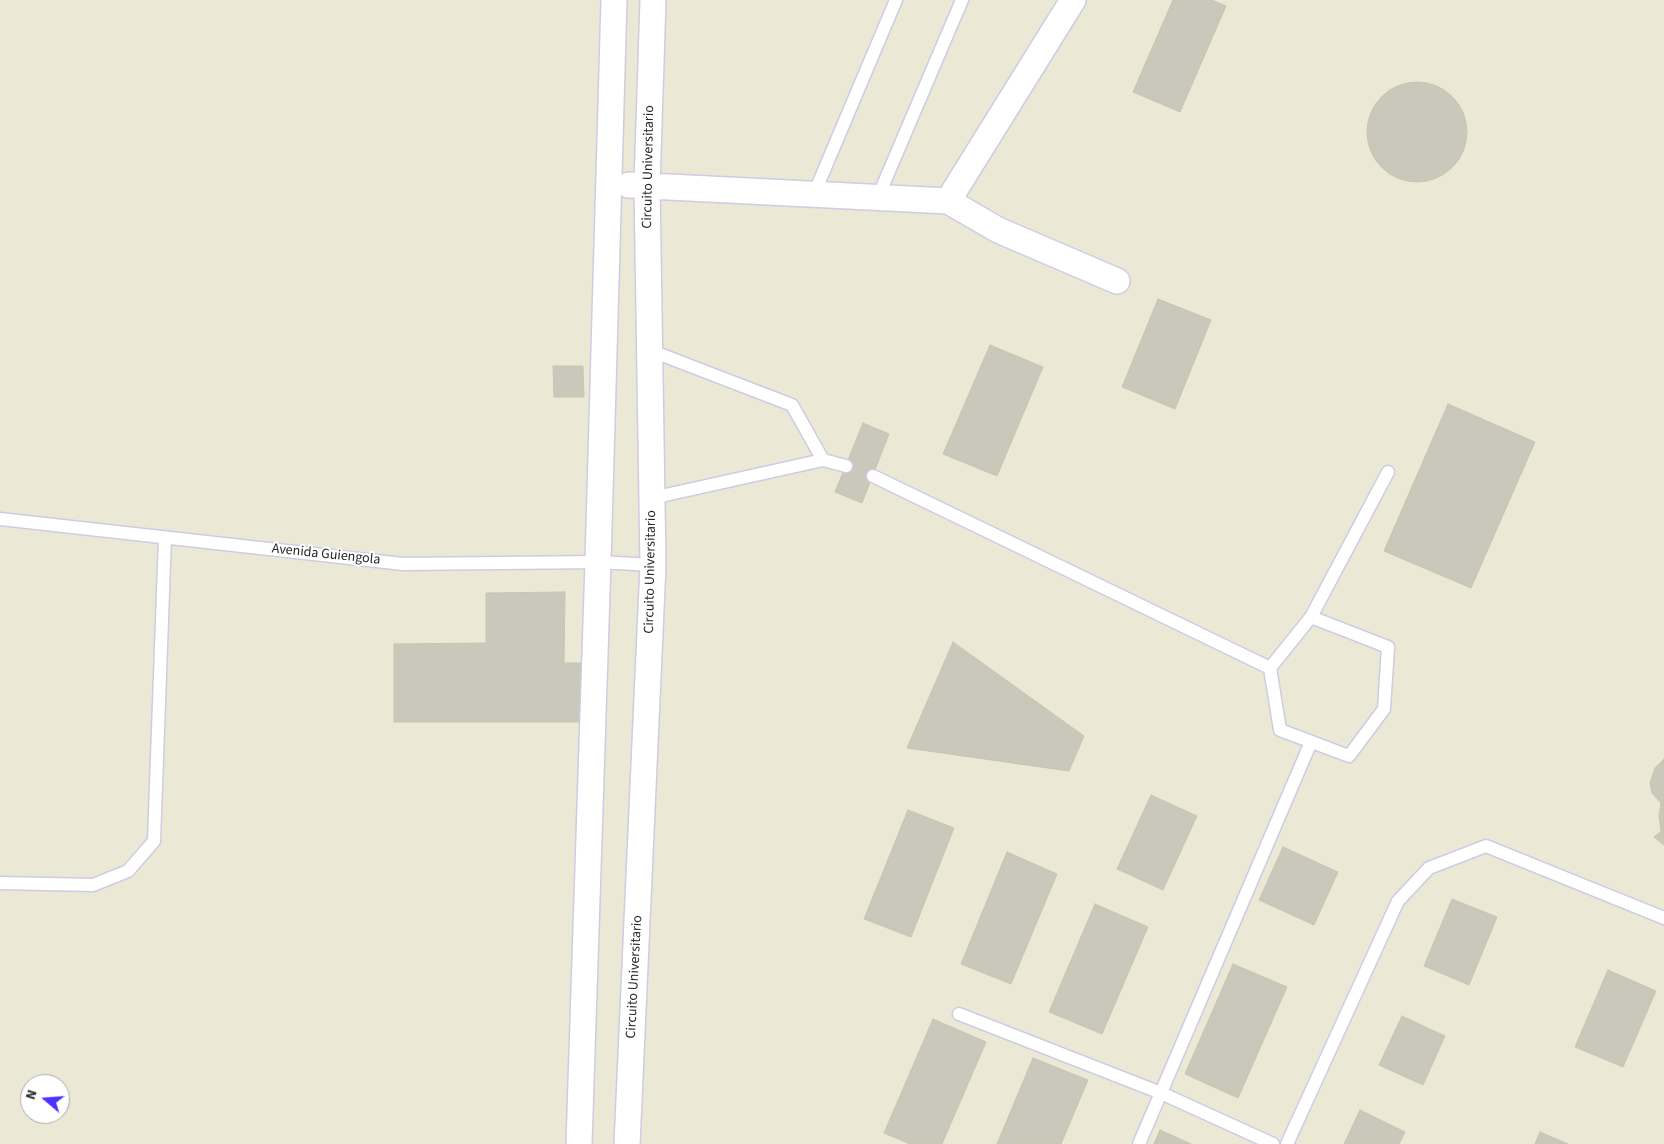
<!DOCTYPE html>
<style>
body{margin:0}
#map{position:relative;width:1664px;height:1144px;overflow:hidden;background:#ebe9d6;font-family:"Source Sans 3",sans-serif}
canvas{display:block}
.north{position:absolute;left:20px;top:1074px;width:50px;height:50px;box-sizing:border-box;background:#fff;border:1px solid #a9a9a9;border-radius:50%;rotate:288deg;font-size:14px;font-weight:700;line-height:20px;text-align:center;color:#272727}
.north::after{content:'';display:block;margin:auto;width:18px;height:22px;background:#4c30ff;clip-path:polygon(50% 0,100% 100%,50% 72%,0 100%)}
</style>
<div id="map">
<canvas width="1664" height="1144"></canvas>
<div class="north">N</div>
</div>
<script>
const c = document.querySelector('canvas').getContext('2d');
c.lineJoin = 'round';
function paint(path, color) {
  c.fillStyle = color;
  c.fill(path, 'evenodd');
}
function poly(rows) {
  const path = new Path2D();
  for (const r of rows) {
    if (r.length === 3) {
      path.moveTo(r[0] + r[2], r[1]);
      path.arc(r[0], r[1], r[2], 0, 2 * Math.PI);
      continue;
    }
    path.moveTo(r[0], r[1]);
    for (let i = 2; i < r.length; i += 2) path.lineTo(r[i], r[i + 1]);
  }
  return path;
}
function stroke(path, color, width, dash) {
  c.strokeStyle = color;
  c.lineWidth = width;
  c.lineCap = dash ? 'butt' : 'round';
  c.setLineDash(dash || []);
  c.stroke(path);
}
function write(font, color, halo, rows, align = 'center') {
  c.font = font + ' "Source Sans 3",sans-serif';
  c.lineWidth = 4;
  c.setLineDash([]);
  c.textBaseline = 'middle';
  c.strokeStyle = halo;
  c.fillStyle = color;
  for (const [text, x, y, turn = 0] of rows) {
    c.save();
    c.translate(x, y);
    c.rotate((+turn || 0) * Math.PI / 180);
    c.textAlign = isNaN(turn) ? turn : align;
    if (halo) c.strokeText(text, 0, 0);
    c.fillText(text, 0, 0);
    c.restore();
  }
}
const building = poly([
 [1173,0,1212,0,1226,6,1180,112,1133,92,1173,0],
 [1417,132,50],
 [1158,299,1211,320,1175,409,1122,387,1158,299],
 [990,345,1043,367,997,476,943,454,990,345],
 [553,366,583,366,584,397,554,397,553,366],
 [1448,404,1535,442,1471,588,1384,551,1448,404],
 [863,423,889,434,862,503,835,492,863,423],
 [565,592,564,663,592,663,592,722,394,722,394,644,486,643,486,593,565,592],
 [953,642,1084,736,1069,771,907,748,953,642],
 [1664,759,1664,845,1654,837,1661,831,1659,817,1661,803,1652,793,1650,783,1655,768,1664,759],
 [1151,795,1197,816,1163,890,1117,869,1151,795],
 [908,810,954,828,911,937,864,919,908,810],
 [1283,847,1338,872,1314,925,1259,900,1283,847],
 [1007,852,1057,874,1011,984,961,964,1007,852],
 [1452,899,1497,917,1469,985,1424,966,1452,899],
 [1095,904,1148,927,1102,1034,1049,1012,1095,904],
 [1233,964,1287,987,1238,1098,1185,1074,1233,964],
 [1608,970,1656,991,1623,1067,1575,1047,1608,970],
 [1402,1016,1445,1036,1423,1085,1379,1065,1402,1016],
 [933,1019,986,1042,942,1144,910,1144,884,1133,933,1019],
 [1033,1058,1088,1080,1061,1144,997,1144,1033,1058],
 [1360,1110,1405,1132,1399,1144,1344,1144,1360,1110],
 [1160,1130,1191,1144,1154,1144,1160,1130],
 [1540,1132,1568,1144,1535,1144,1540,1132]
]);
paint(building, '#c9c8ba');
stroke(building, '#c6c5b1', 1);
const lane = poly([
 [814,194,896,0],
 [878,197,962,0],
 [649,350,792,405,823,460],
 [873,476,1270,668,1311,617,1388,472],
 [652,498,823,460,846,466],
 [0,519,403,564,598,562,653,565],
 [1270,668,1280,730,1349,756,1384,709,1388,647,1311,617],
 [0,883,93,885,128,871,154,841,165,537],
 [959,1014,1161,1093,1273,1144],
 [1139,1144,1311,742],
 [1287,1144,1398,901,1429,868,1486,846,1664,918]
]);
const street = poly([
 [629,185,948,201,998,230,1117,281],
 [948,201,1073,0],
 [579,1144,598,562,614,0],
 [627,1144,653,565,647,185,653,0]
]);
stroke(lane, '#cfcce2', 15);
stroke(street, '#cfcce2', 28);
stroke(lane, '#fff', 12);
stroke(street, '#fff', 25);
write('14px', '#272727', '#fff', [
 ["Circuito Universitario",649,167,-89],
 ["Avenida Guiengola",326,555,6],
 ["Circuito Universitario",651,572,-89],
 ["Circuito Universitario",635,977,-87]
]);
</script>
